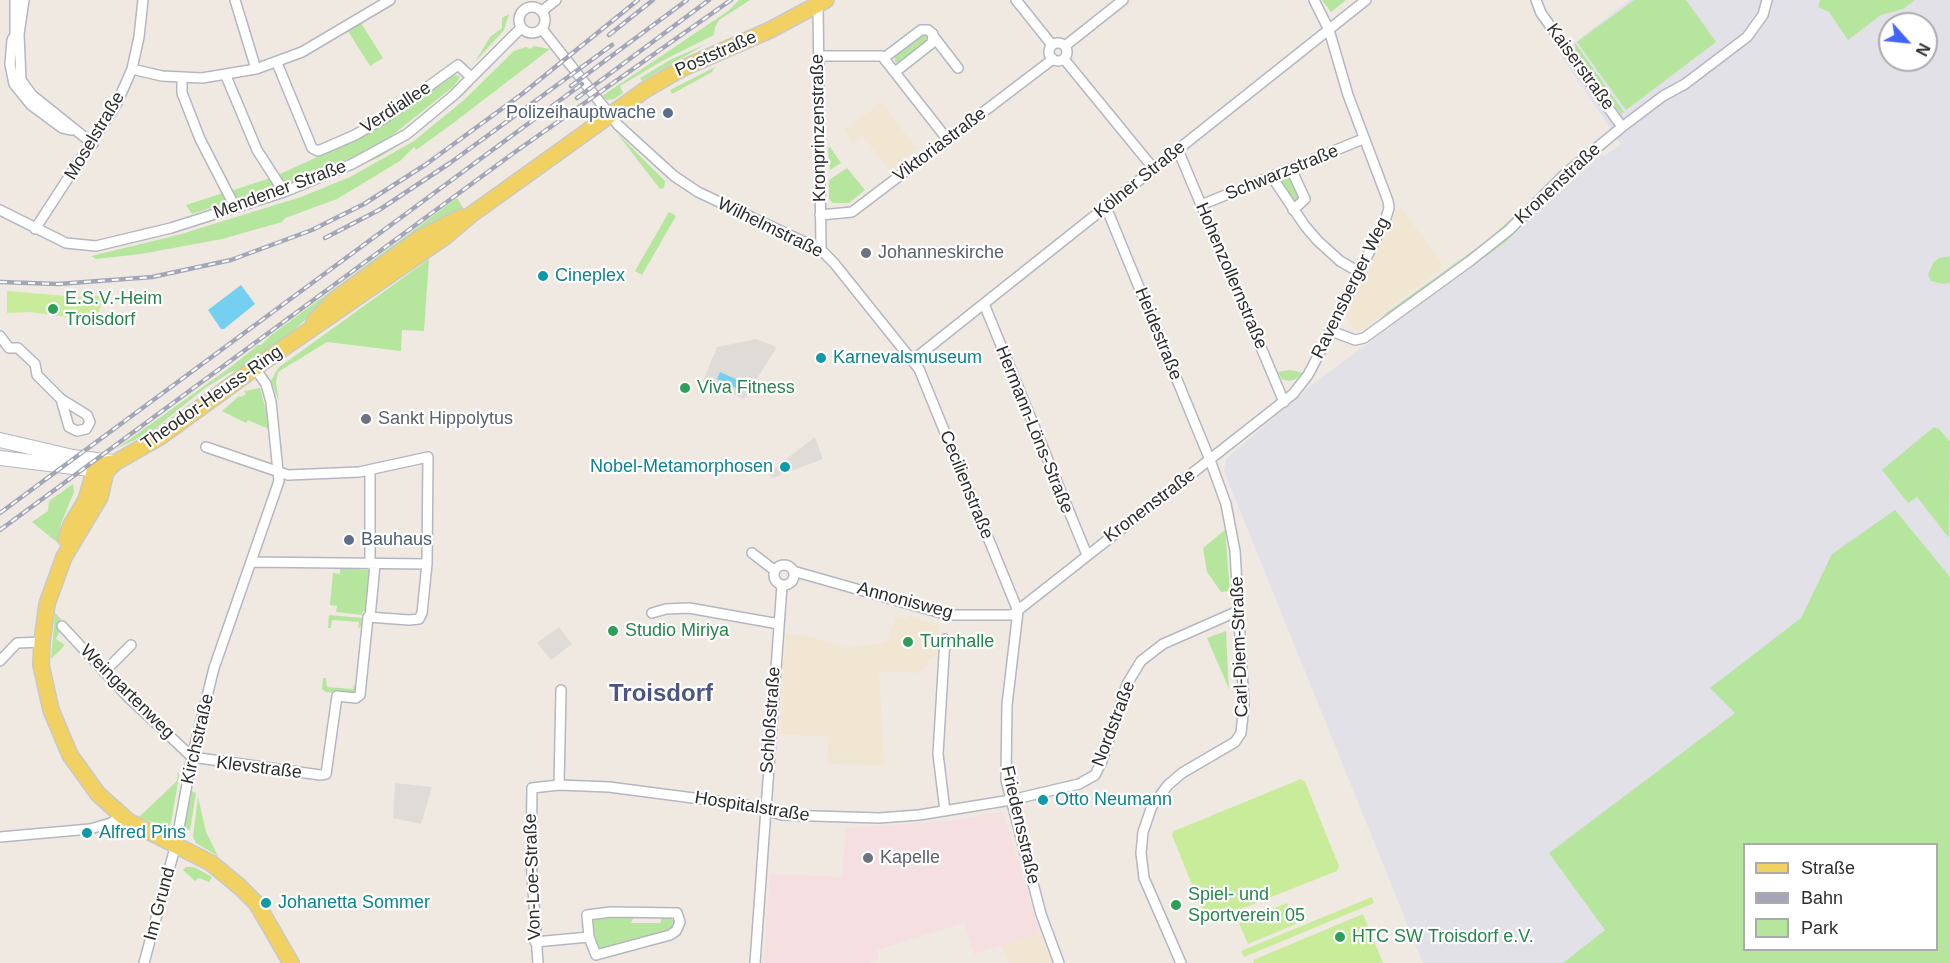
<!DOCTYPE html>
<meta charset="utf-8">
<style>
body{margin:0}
#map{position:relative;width:1950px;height:963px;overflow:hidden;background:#efe9e1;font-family:Helvetica,sans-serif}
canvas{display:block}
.legend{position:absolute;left:1743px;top:843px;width:195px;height:108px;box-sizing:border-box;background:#fff;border:2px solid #ababab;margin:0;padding:8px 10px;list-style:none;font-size:18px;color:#2e2e2e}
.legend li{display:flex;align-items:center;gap:12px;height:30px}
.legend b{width:30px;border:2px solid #ababab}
.north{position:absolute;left:1878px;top:12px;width:60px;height:60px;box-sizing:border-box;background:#fff;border:2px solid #ababab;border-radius:50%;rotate:117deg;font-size:16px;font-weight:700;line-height:24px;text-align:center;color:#2e2e2e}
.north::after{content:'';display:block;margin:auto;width:21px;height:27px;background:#4264fb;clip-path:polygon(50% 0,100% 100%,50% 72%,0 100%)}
</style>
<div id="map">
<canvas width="1950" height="963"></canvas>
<ul class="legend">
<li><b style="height:8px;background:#f2d163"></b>Straße</li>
<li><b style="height:8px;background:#a3a6b8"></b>Bahn</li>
<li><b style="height:16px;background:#b6e59e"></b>Park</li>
</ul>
<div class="north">N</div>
</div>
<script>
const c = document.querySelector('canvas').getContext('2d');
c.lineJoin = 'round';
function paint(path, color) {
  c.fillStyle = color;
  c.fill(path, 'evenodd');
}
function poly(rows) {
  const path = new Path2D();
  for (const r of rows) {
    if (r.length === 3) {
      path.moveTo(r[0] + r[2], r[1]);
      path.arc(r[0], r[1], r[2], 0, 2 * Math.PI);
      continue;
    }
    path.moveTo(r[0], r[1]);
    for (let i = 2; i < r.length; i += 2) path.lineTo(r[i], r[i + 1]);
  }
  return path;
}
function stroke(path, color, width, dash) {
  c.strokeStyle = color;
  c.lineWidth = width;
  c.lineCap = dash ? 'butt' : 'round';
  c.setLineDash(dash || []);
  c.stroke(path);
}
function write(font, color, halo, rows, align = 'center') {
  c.font = font + ' Helvetica,sans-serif';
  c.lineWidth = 4.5;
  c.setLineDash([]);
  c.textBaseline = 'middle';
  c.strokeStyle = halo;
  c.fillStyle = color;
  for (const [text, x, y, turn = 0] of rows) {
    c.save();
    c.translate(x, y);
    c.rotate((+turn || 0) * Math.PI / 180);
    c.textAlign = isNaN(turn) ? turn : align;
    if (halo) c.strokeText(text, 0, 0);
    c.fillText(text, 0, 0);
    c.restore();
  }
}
paint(poly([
 [1629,0,1950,0,1950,963,1423,963,1224,471,1226,459,1314,383,1502,245,1565,183,1602,154,1604,156,1621,144,1560,54],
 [1890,24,1926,24,1926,60,1890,60],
 [1744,844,1936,844,1936,950,1744,950]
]), '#e3e1e8');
paint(poly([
 [881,102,917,149,890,170,862,135,852,142,844,130,844,127,850,127],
 [1401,208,1444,266,1361,331,1356,330,1346,316,1396,211],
 [896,616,908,620,909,616,939,626,937,655,927,660,927,666,917,673,879,671,884,765,827,764,829,737,780,734,786,634,809,636,846,648,880,644,888,641],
 [1040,933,1052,963,1009,963,1001,945]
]), '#f0e6d1');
paint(poly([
 [1003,812,1040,933,974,954,964,923,877,950,879,959,869,963,764,963,770,874,842,877,846,828,947,821]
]), '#f5dfe0');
paint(poly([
 [739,0,750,0,719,20,715,27,714,35,662,61,620,86,623,93,614,99,607,100,602,96,728,11],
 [1322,0,1346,0,1331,12],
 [1634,0,1686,0,1716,42,1626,110,1577,42],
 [1820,0,1915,0,1903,9,1881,15,1848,40,1829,12,1818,7],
 [509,14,504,30,475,62,490,37,502,28,502,18],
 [361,23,383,58,370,66,348,31],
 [920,35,926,36,926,43,900,63,895,62,895,55],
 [1575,43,1624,112,1621,114,1576,52],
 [706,44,642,81,640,78,670,60],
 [534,46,550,49,452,124,416,150,414,147,400,161,337,199,285,218,282,222,222,239,141,254,96,259,91,256,178,235,301,197,350,177,414,141,464,100,514,51,526,47,530,49],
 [715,67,712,72,672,94,670,90],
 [454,74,460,77,454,86,390,137,362,153,289,184,284,185,278,175,371,132],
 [471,82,473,85,462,96,411,137,380,157,329,179,401,142],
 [616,132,665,181,664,188,660,189],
 [830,147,841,163,830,170,828,148],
 [1601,153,1560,187,1507,241,1388,328,1499,245,1559,186],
 [847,168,865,190,849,203,833,203,829,199,829,180],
 [1286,175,1289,177,1299,196,1299,200,1295,203,1280,181],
 [270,178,274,188,237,200,231,191],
 [223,193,228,200,226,203,192,214,186,205],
 [457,198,463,208,321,306,277,345,236,374,234,370,205,388,151,432,116,449,232,366,258,345,261,345,270,336],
 [1522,208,1493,238,1371,329,1386,313,1488,240],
 [669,212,676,216,642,275,635,271],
 [1950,256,1950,283,1942,284,1931,281,1928,275,1933,263,1939,258],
 [429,259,424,331,402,330,401,351,327,342,278,372,276,382,279,402,271,381,278,368],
 [1289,370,1296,371,1302,373,1296,379,1289,381,1282,379,1278,372],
 [260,388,271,430,248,420,246,423,222,411,239,396,241,397,246,394,244,391],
 [1934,427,1939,429,1950,442,1949,538,1917,497,1908,503,1882,470],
 [73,484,74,492,61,524,58,543,32,522,48,511,49,501],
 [1895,510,1950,577,1950,963,1563,963,1605,930,1549,853,1735,713,1710,688,1801,618,1832,554],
 [1744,844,1936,844,1936,950,1744,950],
 [1225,530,1230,591,1221,592,1207,572,1203,548],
 [340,568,369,570,366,611,363,611,362,615,336,612,337,606,330,605,333,573,340,574],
 [55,613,62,620,56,626,60,631,56,639,65,645,51,659],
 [329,615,362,618,361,627,358,628,359,622,332,620,331,628,328,628],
 [1226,631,1228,676,1229,689,1207,638],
 [323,678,326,678,327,687,353,689,354,683,356,691,353,694,326,692,322,689],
 [178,772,179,776,171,823,168,828,139,817,177,781],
 [191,791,196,793,190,830,183,828],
 [198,797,206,832,218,856,196,843,193,837],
 [186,867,194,867,212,877,209,882,199,878,195,881,183,870],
 [598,916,634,916,631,923,660,923,663,916,670,917,676,923,671,930,600,949,597,945,593,925,593,921]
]), '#b6e59e');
paint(poly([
 [7,291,77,297,104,295,96,321,30,312,7,313],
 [1301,779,1305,782,1339,866,1337,871,1210,921,1206,920,1172,835,1174,831],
 [1372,897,1374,903,1244,957,1241,951],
 [1287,903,1296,924,1248,944,1239,923],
 [1363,914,1383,963,1254,963,1253,960]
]), '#c9ec9a');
paint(poly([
 [756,339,777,347,744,399,703,381,717,347],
 [815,437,823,459,773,478,767,474],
 [559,627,572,644,551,660,537,643],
 [395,783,432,787,421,824,393,818]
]), '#dfdcd8');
paint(poly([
 [241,285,255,304,224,329,221,329,208,310],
 [720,372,740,381,736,388,717,379]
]), '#75cff0');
const minor = poly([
 [15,0,15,35,12,40,10,64,14,84,31,105,62,128,72,130],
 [24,0,19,34,21,80,32,95,93,144],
 [235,0,256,69],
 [1016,0,1052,45],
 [1536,0,1541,13,1622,127],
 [818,5,821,250],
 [532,20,13],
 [542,11,556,0],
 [542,29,618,125,674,176,698,192,821,250,834,263,919,369,1018,611],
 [934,37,958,68],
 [1058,52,9],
 [1065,46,1123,0],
 [818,56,882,56,947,139],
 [884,58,921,30,928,30,933,34,932,43,895,72],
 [1064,59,1154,169],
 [277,63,312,148,318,151,355,135,386,117,458,65,471,77],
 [132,69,162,76,202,78,256,69,302,52,390,0],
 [226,76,257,150,284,192],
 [182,77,182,93,200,139,235,207],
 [1178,150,1284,402],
 [1291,169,1305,199,1293,210],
 [1272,177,1305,226,1318,241,1340,261,1359,272],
 [1201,205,1363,139],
 [1106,207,1210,460,1226,504,1235,551,1244,705,1241,733,1235,742,1182,773,1168,785,1152,806,1143,832,1141,853,1144,878,1181,963],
 [0,210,66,243,96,246,171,228,284,192,352,164,407,134,454,95,521,28],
 [820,215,852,212,1053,59],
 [35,229,117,103,132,69,139,37,143,0],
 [984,304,1087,555],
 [1331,331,1355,340,1364,338,1470,261,1509,230,1565,174,1622,127,1663,96,1685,84,1747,37,1763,15,1767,0],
 [0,336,9,348,18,348,35,364,37,375,61,399,87,415,90,422,86,429,77,431,69,427,61,399],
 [913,360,1366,0],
 [370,470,370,564],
 [752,553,774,570],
 [251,562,427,564],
 [784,575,10],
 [793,571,948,615,1012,615,1293,394,1308,375,1319,354,1386,218,1389,208,1388,201,1348,95,1329,30,1314,0],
 [1018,611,1007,705,1006,780,1041,914,1059,963],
 [652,613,666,609,689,608,779,624],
 [370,617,375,565],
 [62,626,128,697,192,757,320,775,326,774,337,696,356,698,360,695,368,617,409,620,419,619,422,613,427,564,428,457,359,472,288,475,206,447],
 [0,661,17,643,42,642],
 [104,672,131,645],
 [559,785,561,690],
 [945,811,938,754,945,639],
 [0,837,90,829,111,823,120,816],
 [611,912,677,913,680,922,676,931,670,935,596,955,589,937,587,915,611,912],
 [535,942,589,937],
 [144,963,176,844,192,757,214,668,279,481,271,402,266,384,255,368],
 [538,963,531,860,532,788,559,785,609,787,747,805,782,815,879,818,919,815,1011,800,1079,784,1095,775,1102,761,1127,684,1141,661,1163,644,1238,611],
 [755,963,782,585]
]);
const secondary = poly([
 [0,440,73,457,111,462],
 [0,458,105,471]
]);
const primary = poly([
 [314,322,337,298,420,238,462,217],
 [66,539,71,525,86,500,94,472,100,465,113,463],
 [291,963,257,904,240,887,211,863,128,821,98,794,70,755,51,710,41,665,42,642,47,604,64,557,100,497,106,471,116,462,160,437,266,360,446,236,472,214,645,90,681,69,770,30,826,0]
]);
stroke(minor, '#b4b7c1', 12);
stroke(secondary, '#b4b7c1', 16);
stroke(primary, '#c9c9c9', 18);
stroke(minor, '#fff', 9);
stroke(secondary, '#fff', 14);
stroke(primary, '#f2d163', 15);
const rail = poly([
 [609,35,653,0],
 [571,86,687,0],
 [577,98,709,0],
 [325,238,379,210,450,163,612,45],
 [0,282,58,284,152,277,231,260,312,230,364,204,425,165,522,94,638,0],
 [0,513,582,84],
 [0,530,515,152,731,0]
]);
stroke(rail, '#a3a6b8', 4.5);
stroke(rail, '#fff', 2, [7]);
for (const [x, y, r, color] of [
 [668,113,6,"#5c6f8a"],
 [866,253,6,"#6b7280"],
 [543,276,6,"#0f9aa8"],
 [53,309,6,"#2e9e5b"],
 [821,358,6,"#0f9aa8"],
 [685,388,6,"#2e9e5b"],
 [366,419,6,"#6b7280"],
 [785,467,6,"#0f9aa8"],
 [349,540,6,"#5c6f8a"],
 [613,631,6,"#2e9e5b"],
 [908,642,6,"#2e9e5b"],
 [1043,800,6,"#0f9aa8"],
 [87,833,6,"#0f9aa8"],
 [868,858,6,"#6b7280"],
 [266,903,6,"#0f9aa8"],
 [1176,905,6,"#2e9e5b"],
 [1340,937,6,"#2e9e5b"]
]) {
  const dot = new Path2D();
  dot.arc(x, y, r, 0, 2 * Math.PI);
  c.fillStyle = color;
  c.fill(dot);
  stroke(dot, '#fff', 2);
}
write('18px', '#2e2e2e', '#fff', [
 ["Poststraße",716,54,-24],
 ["Kaiserstraße",1580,67,54],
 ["Verdiallee",396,108,-33],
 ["Kronprinzenstraße",819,128,-91],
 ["Moselstraße",95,136,-59],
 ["Viktoriastraße",940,145,-37],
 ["Schwarzstraße",1282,173,-22],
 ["Kölner Straße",1140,180,-39],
 ["Kronenstraße",1558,184,-43],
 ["Mendener Straße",280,190,-20],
 ["Wilhelmstraße",770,228,26],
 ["Hohenzollernstraße",1231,276,67],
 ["Ravensberger Weg",1351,288,-64],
 ["Heidestraße",1158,334,68],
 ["Theodor-Heuss-Ring",212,398,-35],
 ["Hermann-Löns-Straße",1034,430,68],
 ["Cecilienstraße",966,485,68],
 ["Kronenstraße",1150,506,-37],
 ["Annonisweg",905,601,15],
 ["Carl-Diem-Straße",1240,647,-92],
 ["Weingartenweg",127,692,45],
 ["Schloßstraße",771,720,-86],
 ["Nordstraße",1114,724,-69],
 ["Kirchstraße",198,739,-77],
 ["Klevstraße",259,768,7],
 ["Hospitalstraße",752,807,9],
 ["Friedensstraße",1020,825,77],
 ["Von-Loe-Straße",533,877,-92],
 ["Im Grund",160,904,-75]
]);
write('18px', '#4e5e75', '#fff', [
 ["Polizeihauptwache",656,113],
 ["Bauhaus",361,540,"left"]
], 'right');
write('18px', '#5b616d', '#fff', [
 ["Johanneskirche",878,253],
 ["Sankt Hippolytus",378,419],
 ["Kapelle",880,858]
], 'left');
write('18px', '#0d838f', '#fff', [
 ["Cineplex",555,276],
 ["Karnevalsmuseum",833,358],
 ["Nobel-Metamorphosen",773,467,"right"],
 ["Otto Neumann",1055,800],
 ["Alfred Pins",99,833],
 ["Johanetta Sommer",278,903]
], 'left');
write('18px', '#27864d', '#fff', [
 ["E.S.V.-Heim",65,299],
 ["Troisdorf",65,320],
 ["Viva Fitness",697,388],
 ["Studio Miriya",625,631],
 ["Turnhalle",920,642],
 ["Spiel- und",1188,895],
 ["Sportverein 05",1188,916],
 ["HTC SW Troisdorf e.V.",1352,937]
], 'left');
write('bold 24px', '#4d5680', '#fff', [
 ["Troisdorf",661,694]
]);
</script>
